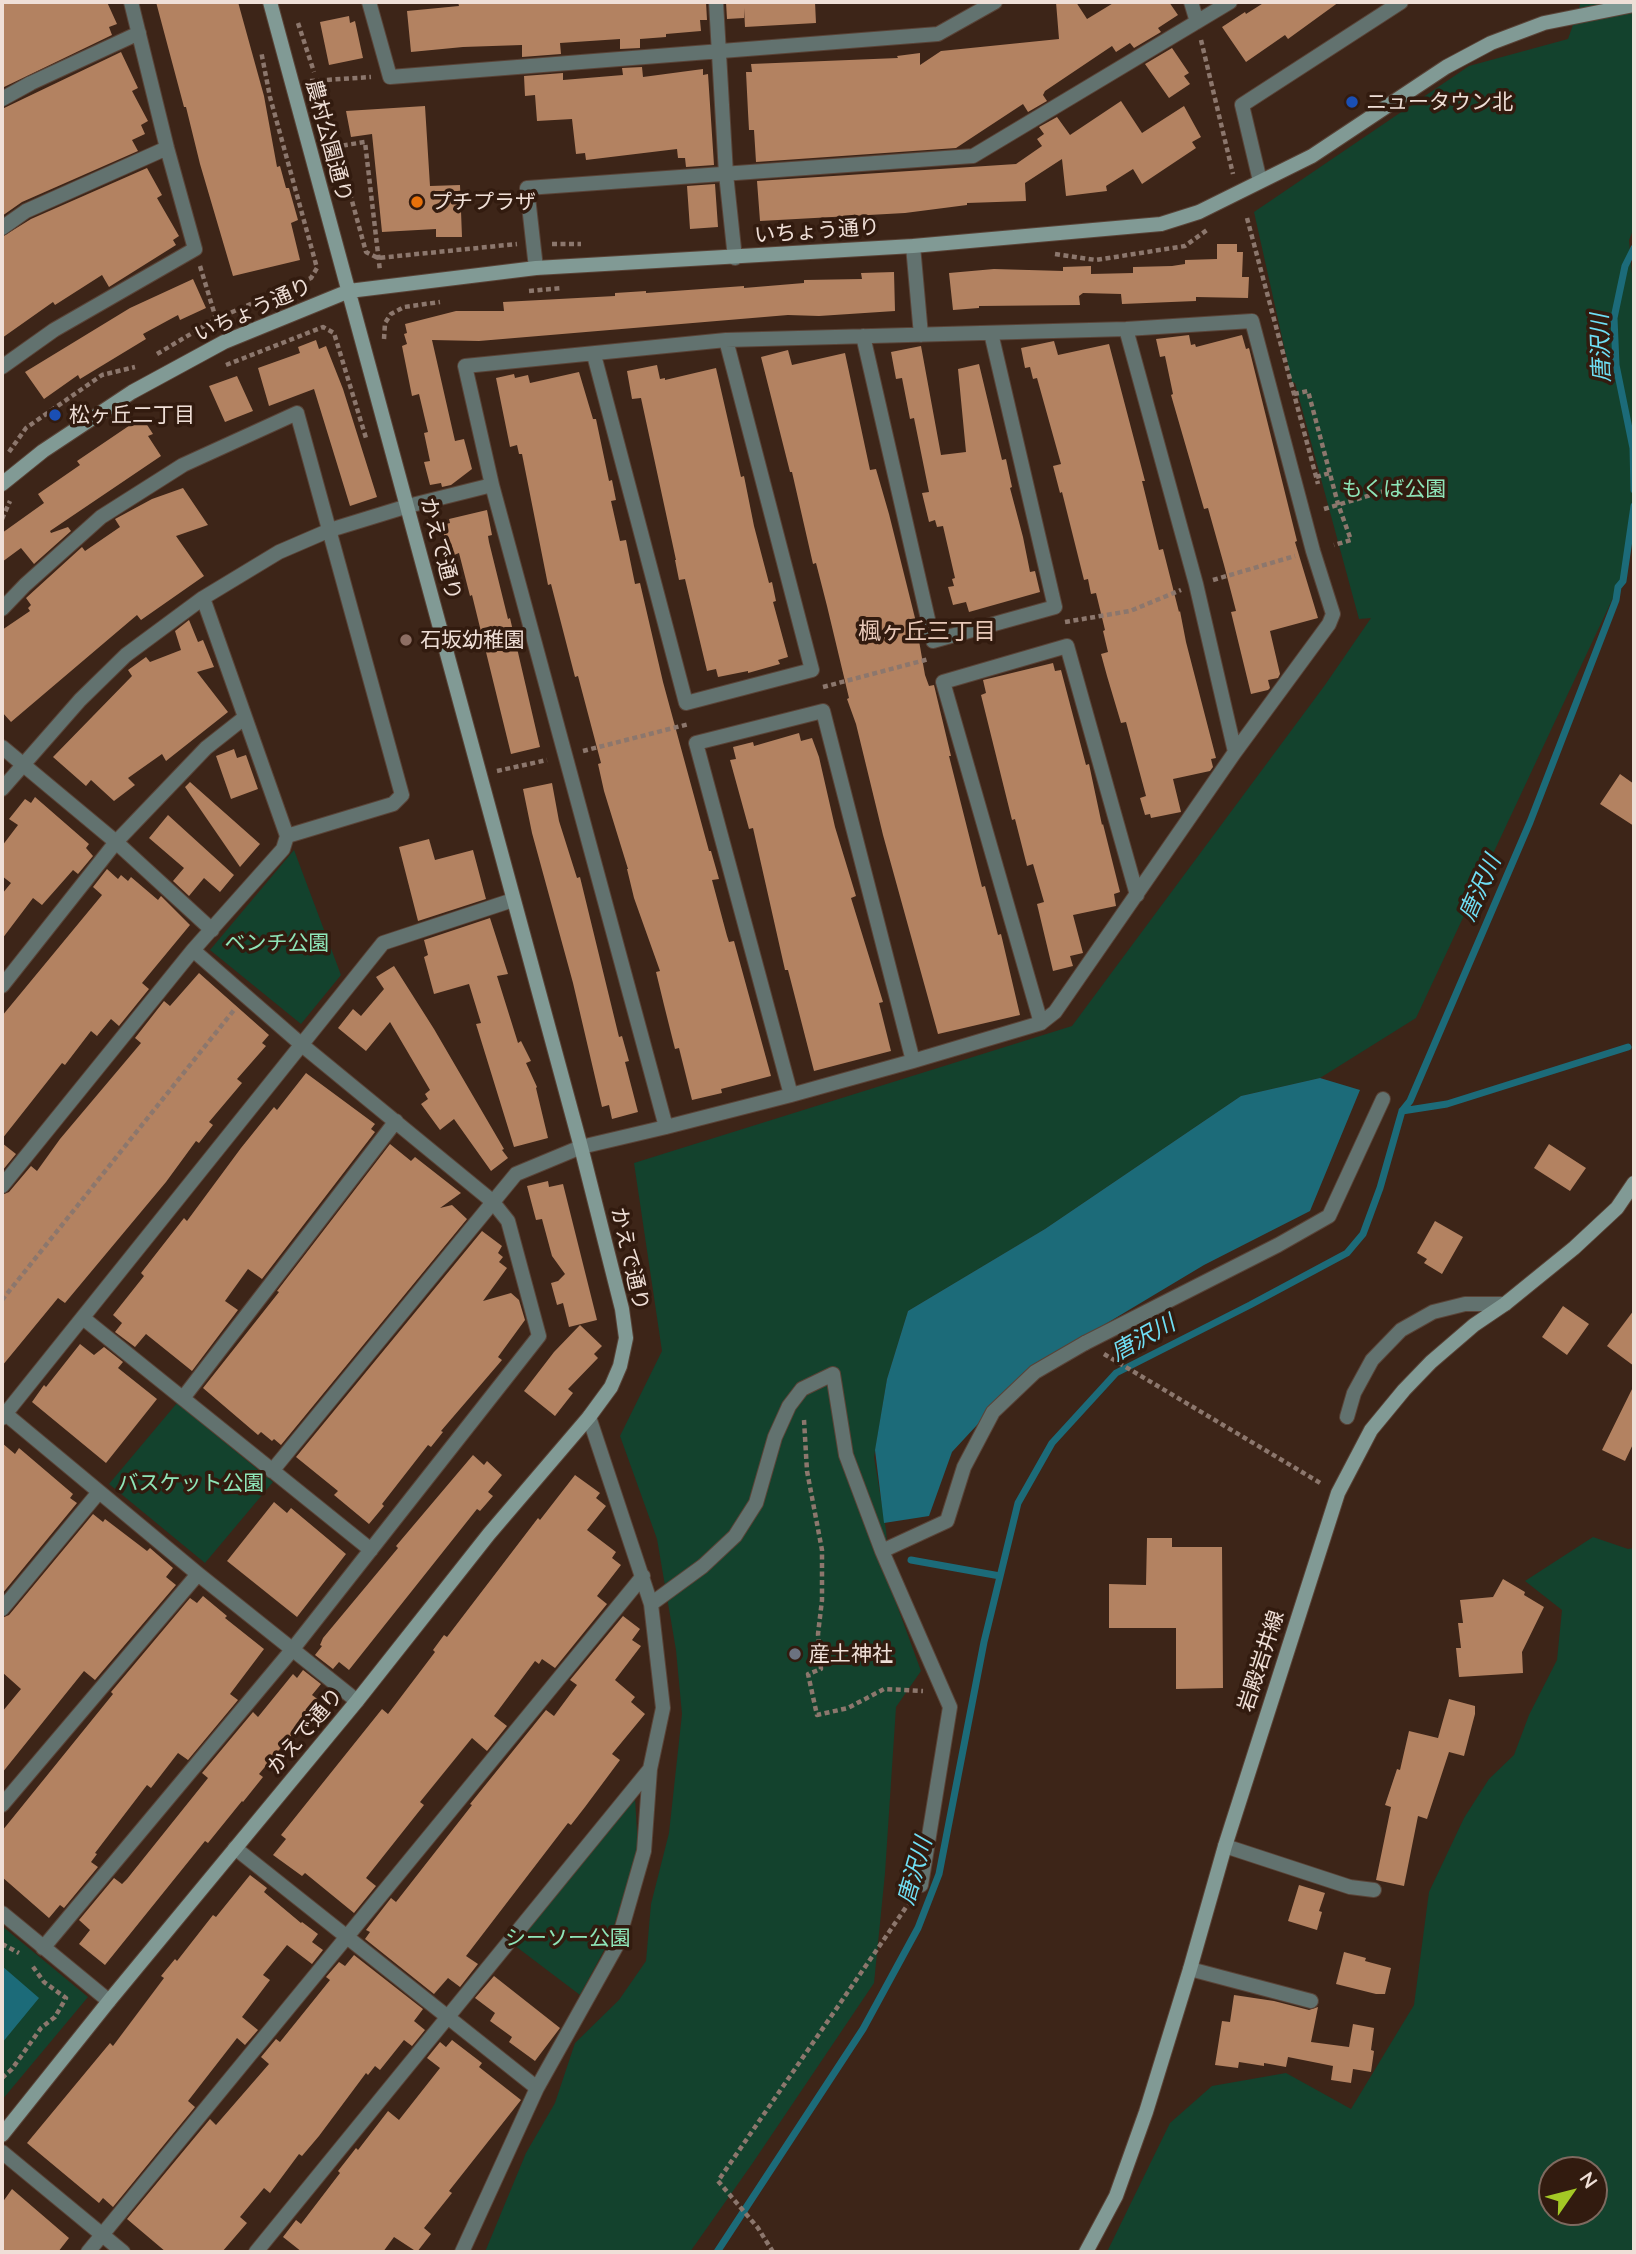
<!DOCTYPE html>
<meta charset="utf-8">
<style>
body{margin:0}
#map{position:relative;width:1636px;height:2254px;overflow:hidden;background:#3d2518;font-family:Lato,sans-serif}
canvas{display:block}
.frame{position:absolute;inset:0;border:4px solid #efdfd7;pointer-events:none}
.north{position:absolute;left:1538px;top:2156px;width:70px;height:70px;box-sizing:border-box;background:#321b0f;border:2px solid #7e695f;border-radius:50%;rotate:55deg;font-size:19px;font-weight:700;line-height:28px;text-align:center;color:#efdfd7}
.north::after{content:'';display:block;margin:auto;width:24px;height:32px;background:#a4c825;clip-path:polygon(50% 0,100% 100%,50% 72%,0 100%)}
</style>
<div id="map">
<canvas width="1636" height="2254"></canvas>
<div class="frame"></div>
<div class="north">N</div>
</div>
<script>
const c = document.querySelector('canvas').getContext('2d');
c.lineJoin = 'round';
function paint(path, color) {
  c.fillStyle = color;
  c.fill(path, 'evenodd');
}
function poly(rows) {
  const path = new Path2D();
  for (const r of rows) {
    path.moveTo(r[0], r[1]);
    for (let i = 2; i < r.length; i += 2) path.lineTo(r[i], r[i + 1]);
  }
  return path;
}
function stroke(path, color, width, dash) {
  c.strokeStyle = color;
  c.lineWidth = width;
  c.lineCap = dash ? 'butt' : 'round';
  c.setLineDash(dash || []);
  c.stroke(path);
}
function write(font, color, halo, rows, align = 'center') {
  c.font = font + ' Lato,"Noto Sans JP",sans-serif';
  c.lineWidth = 7;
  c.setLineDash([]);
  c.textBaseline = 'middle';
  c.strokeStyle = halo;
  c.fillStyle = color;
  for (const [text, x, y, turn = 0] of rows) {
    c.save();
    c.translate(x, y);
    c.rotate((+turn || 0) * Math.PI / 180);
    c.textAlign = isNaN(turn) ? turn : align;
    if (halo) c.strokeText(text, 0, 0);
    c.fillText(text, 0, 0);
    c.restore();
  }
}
paint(poly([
 [1581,2,1634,2,1634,228,1629,240,1634,297,1634,533,1618,587,1416,1018,1320,1078,1241,1096,1045,1229,908,1311,887,1379,874,1457,886,1530,891,1589,921,1671,896,1707,885,1873,874,1983,752,2164,690,2252,485,2252,526,2153,555,2103,575,2043,619,2000,646,1961,651,1904,669,1833,682,1714,676,1650,657,1539,620,1436,662,1351,634,1163,1072,1026,1325,685,1371,618,1359,619,1295,383,1292,382,1254,212,1469,66,1568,39],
 [294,850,341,975,301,1024,210,950],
 [177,1403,273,1482,205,1563,109,1484],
 [1593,1537,1628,1549,1634,1548,1634,2252,1107,2252,1170,2123,1212,2086,1286,2073,1351,2109,1414,2005,1429,1892,1464,1818,1489,1779,1514,1755,1529,1715,1557,1660,1562,1610,1525,1581],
 [1594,2170,1594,2212,1552,2212,1552,2170],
 [635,1798,638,1850,609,1941,580,1995,514,1945],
 [2,1926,88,1997,2,2100]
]), '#13422d');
paint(poly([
 [1320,1078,1360,1090,1310,1211,1204,1265,1027,1371,952,1452,929,1516,884,1523,875,1450,887,1379,908,1311,1045,1229,1241,1096],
 [2,1966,39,1998,2,2043]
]), '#1c6b79');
stroke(poly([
 [1634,248,1625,266,1614,318,1616,365,1633,448,1634,490],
 [1402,1111,1447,1104,1628,1047],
 [911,1560,1000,1576],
 [717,2252,863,2029,918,1928,939,1874,984,1642,1018,1503,1052,1443,1116,1373,1250,1305,1347,1253,1363,1234,1380,1188,1402,1111,1410,1101,1530,822,1616,600,1618,587,1623,581,1634,506]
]), '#1c6b79', 7);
paint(poly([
 [2,2,107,2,117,24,109,27,112,35,2,88],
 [156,2,238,2,264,96,277,167,280,166,286,188,289,188,298,220,291,223,300,260,233,276,200,164,186,107,184,107],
 [458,2,706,2,707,20,700,20,701,31,666,34,666,37,640,39,640,48,620,49,620,39,560,43,561,54,522,57,522,45,463,47,411,52,407,11,459,6],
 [726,2,815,2,816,23,745,27,744,8,744,18,727,19],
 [1056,2,1076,2,1087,19,1115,2,1169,2,1178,15,1158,28,1161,32,1134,48,1130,43,1116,52,1112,46,1045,91,1043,95,1047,101,1028,112,1023,104,956,148,756,162,754,130,749,130,748,112,746,72,752,72,751,64,898,58,897,56,920,53,920,65,941,51,1059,39],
 [1265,2,1339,2,1288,39,1285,35,1246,62,1222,27,1245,12,1246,14],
 [349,16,350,23,355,21,363,58,329,65,320,22],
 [1172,48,1189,73,1184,76,1190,84,1169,98,1145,64],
 [121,52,138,88,132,91,148,121,141,125,145,134,132,140,138,151,22,202,2,216,2,109],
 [642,67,643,77,703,69,703,75,708,74,714,165,686,167,685,158,678,158,677,149,586,160,585,153,576,154,572,119,537,121,535,95,525,96,524,76,563,73,563,80,623,75,622,68],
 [1121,101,1142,133,1184,106,1201,137,1192,142,1196,148,1142,184,1133,169,1106,186,1107,191,1066,196,1062,159,1025,183,1026,201,967,203,967,205,905,213,760,221,757,181,1016,164,1042,146,1037,139,1044,134,1039,127,1057,117,1070,135],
 [425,106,430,186,460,185,462,237,436,237,436,229,382,232,372,134,351,137,346,111],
 [147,168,162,195,157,198,179,236,173,240,176,245,109,287,102,275,55,305,53,302,2,338,2,237,31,219],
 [715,184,718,227,690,229,687,186],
 [1217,244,1237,244,1237,252,1243,252,1242,277,1249,277,1248,298,1196,297,1196,301,1122,304,1121,294,1083,293,1079,296,1080,305,979,306,979,308,953,310,949,273,994,269,1063,271,1063,267,1091,266,1091,274,1133,273,1133,267,1172,266,1185,264,1185,260,1217,259],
 [894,272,895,311,819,316,788,315,479,341,432,340,455,441,464,439,472,469,451,485,442,487,441,483,430,485,424,462,430,461,424,433,428,432,419,394,412,396,402,346,407,344,404,334,407,333,405,324,456,311,504,311,503,302,615,296,615,293,646,291,646,293,744,286,744,288,804,283,804,280,862,279,861,273],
 [193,279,206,308,180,320,178,315,143,334,146,339,80,379,78,375,44,399,25,372,130,308],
 [1189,335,1191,345,1195,344,1196,347,1242,335,1246,349,1249,348,1297,541,1295,542,1318,618,1270,631,1280,674,1278,678,1268,680,1270,688,1268,690,1251,694,1231,612,1236,611,1224,565,1208,508,1204,509,1171,395,1173,394,1165,356,1160,357,1156,339],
 [316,340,319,349,326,346,343,389,377,497,350,506,314,389,269,406,258,368,300,353,298,347],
 [1054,341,1058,355,1109,344,1145,481,1142,481,1159,550,1163,549,1179,612,1180,611,1186,642,1216,758,1211,759,1213,767,1210,771,1173,779,1181,812,1151,818,1150,814,1145,815,1140,798,1146,796,1126,722,1121,723,1107,676,1101,654,1108,652,1103,631,1105,630,1096,593,1091,594,1088,579,1084,580,1062,492,1060,493,1053,466,1061,464,1037,378,1033,379,1030,367,1025,368,1021,348],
 [921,346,941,455,966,452,958,369,979,364,1002,460,1006,459,1012,487,1010,488,1023,537,1030,572,1035,571,1040,592,969,612,966,602,953,605,948,587,954,586,952,579,955,578,943,526,937,527,935,520,929,522,922,493,929,492,914,418,910,419,902,378,896,379,891,352],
 [788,350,792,365,845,353,870,470,876,469,889,514,915,618,925,675,929,686,934,685,951,756,949,756,982,887,985,886,998,935,1001,934,1020,1015,938,1034,883,835,856,724,847,699,849,698,827,606,816,563,813,564,792,472,790,472,761,357],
 [657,365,660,379,665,378,665,380,716,368,741,477,744,476,754,526,769,583,772,582,776,601,773,602,788,657,778,660,780,664,748,673,748,671,718,677,716,669,707,671,685,579,679,580,675,560,676,560,641,398,632,399,627,371],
 [579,372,593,419,596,419,609,481,612,480,616,500,611,501,620,541,626,540,635,584,640,583,663,682,709,851,711,851,719,879,712,880,727,936,729,942,734,941,771,1076,721,1089,722,1093,692,1100,679,1048,675,1049,664,1005,656,972,660,971,634,898,627,869,628,869,604,791,598,764,601,763,578,676,575,677,551,584,548,585,522,454,519,454,517,445,510,447,496,378,514,374,515,378,528,375,530,383],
 [237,376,253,411,225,422,209,386],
 [142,417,153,434,148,436,161,456,50,531,51,533,68,527,71,531,34,564,21,548,2,562,2,533,44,503,38,494,80,465,77,461],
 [183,488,208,525,176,536,204,576,141,620,137,615,11,722,2,712,2,630,30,611,28,608,31,605,26,598,82,547,85,551,120,527,115,519,152,499],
 [487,510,492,535,488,536,489,542,508,619,510,618,540,747,511,754,472,595,470,596,459,553,454,555,451,543,446,544,442,525,450,523,449,519],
 [189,620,198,642,203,640,214,667,197,672,228,712,166,761,162,754,128,778,135,785,114,801,91,780,86,786,53,757,132,676,128,670,146,657,150,662,181,650,175,631],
 [1053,663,1055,671,1061,670,1086,765,1089,764,1102,825,1103,824,1120,892,1114,894,1116,906,1073,915,1083,953,1070,956,1073,966,1053,971,1037,904,1044,902,1033,864,1027,866,1015,819,1012,820,981,695,986,693,983,680],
 [799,733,801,741,812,738,819,757,835,827,856,896,851,898,883,1002,879,1003,891,1051,814,1071,788,970,785,970,753,828,749,829,730,760,736,759,733,747,753,742,754,746],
 [234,749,237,758,246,755,258,789,231,799,216,756],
 [1620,774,1634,784,1634,826,1600,804],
 [190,782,260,844,240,867,185,787],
 [552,783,559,821,577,878,580,877,619,1037,622,1036,629,1061,625,1062,638,1112,612,1119,609,1105,602,1107,573,983,532,833,523,789],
 [35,797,89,844,86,848,93,856,78,874,73,870,42,905,33,898,2,939,2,894,11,883,2,876,2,846,18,825,9,819,25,799,31,803],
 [168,815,234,875,220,892,204,878,189,896,173,881,184,868,149,838],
 [429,839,435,860,473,850,486,899,418,921,399,847],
 [107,869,118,879,121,875,128,881,131,877,158,900,161,896,190,925,142,983,149,989,119,1026,111,1019,97,1036,91,1031,65,1065,62,1063,2,1139,2,1016,102,895,93,887],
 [490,918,508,974,497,976,518,1043,521,1041,531,1061,526,1063,537,1087,536,1088,548,1138,514,1147,476,1024,481,1023,469,984,434,994,424,957,428,955,424,940],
 [394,966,434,1029,504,1149,502,1150,508,1158,491,1171,454,1119,440,1130,421,1104,428,1099,425,1094,430,1090,390,1022,366,1051,338,1028,353,1009,361,1016,384,989,376,977],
 [199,973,269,1035,262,1043,266,1046,237,1079,242,1083,209,1122,213,1125,199,1143,196,1141,166,1182,65,1303,58,1298,2,1366,2,1195,9,1192,31,1166,37,1171,60,1139,141,1043,135,1038,164,1001,170,1006],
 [306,1073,375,1124,371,1129,375,1132,262,1279,248,1269,225,1301,238,1310,192,1371,146,1334,135,1347,115,1332,122,1323,113,1315,144,1276,141,1273,184,1218,187,1221,241,1148,274,1107,277,1110],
 [2,1143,16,1154,2,1171],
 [390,1144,411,1161,415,1157,461,1193,440,1208,452,1205,467,1219,281,1445,274,1439,272,1441,261,1432,258,1435,203,1388,279,1292,277,1291],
 [1549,1144,1586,1168,1570,1191,1534,1168],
 [548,1181,549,1187,563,1184,597,1320,569,1327,563,1303,557,1305,551,1283,558,1281,565,1274,552,1256,542,1219,536,1220,527,1186],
 [1435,1221,1463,1237,1442,1274,1424,1263,1427,1259,1417,1253],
 [482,1231,502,1246,498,1253,503,1257,499,1262,507,1268,483,1301,511,1293,519,1300,525,1320,498,1357,502,1360,441,1431,443,1432,431,1447,428,1445,382,1504,384,1506,369,1524,334,1495,338,1491,296,1457],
 [1563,1306,1589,1324,1567,1355,1542,1337],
 [1634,1310,1634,1366,1607,1346],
 [580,1325,602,1346,594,1354,598,1358,568,1389,573,1393,555,1416,524,1391,554,1352],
 [80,1344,94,1355,104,1347,123,1362,118,1368,157,1399,106,1463,32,1402,44,1385,46,1387],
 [1634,1385,1634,1442,1625,1461,1602,1450],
 [2,1443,15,1454,19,1448,73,1494,70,1498,77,1503,2,1594],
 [473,1455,484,1465,487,1461,502,1475,488,1492,493,1496,480,1511,477,1509,349,1670,339,1662,333,1669,315,1655,322,1646,320,1645,323,1638,398,1548,396,1546],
 [575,1475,600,1493,596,1498,606,1506,587,1530,616,1552,612,1558,621,1565,597,1596,607,1604,555,1668,542,1659,539,1664,535,1661,494,1716,507,1726,487,1751,472,1738,420,1802,424,1805,366,1878,376,1886,354,1913,305,1873,302,1876,273,1855,286,1839,281,1835,382,1709,388,1714,435,1652,433,1650,444,1635,447,1637,538,1518,540,1520],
 [274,1502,287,1513,291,1508,346,1554,297,1617,227,1561],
 [93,1514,103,1522,105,1519,147,1551,150,1548,173,1568,166,1577,176,1585,95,1680,84,1671,2,1773,2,1712,21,1689,2,1672,2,1618,9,1615],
 [1147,1538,1172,1538,1172,1547,1222,1547,1223,1688,1176,1689,1176,1628,1109,1628,1109,1584,1146,1585],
 [1503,1579,1525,1592,1524,1595,1544,1607,1522,1652,1523,1673,1459,1677,1456,1648,1461,1648,1458,1623,1463,1623,1460,1600,1493,1597],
 [203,1596,227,1616,225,1618,264,1649,230,1694,238,1700,188,1760,178,1753,151,1788,147,1785,95,1853,97,1854,91,1862,98,1867,64,1908,60,1905,49,1918,2,1877,2,1831,113,1694,111,1692,190,1598,197,1603],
 [623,1616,640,1629,632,1640,641,1646,615,1680,635,1697,631,1702,645,1714,612,1754,620,1760,585,1807,571,1825,568,1823,466,1956,478,1964,460,1987,448,1978,434,1994,365,1939,370,1932,366,1930,391,1898,396,1902,472,1805,470,1804,546,1710,554,1716,577,1685,570,1680],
 [303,1670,321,1684,312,1695,320,1701,259,1774,263,1777,243,1802,242,1801,208,1843,205,1841,105,1965,79,1944,90,1930,79,1920,114,1878,122,1884,127,1879,208,1778,202,1773,253,1712,258,1717,293,1674,297,1678],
 [1449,1699,1475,1706,1475,1714,1464,1756,1449,1752,1427,1819,1418,1816,1404,1886,1376,1880,1391,1807,1385,1805,1397,1769,1400,1770,1409,1731,1438,1738],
 [250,1875,267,1888,264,1892,301,1923,302,1922,318,1934,312,1942,323,1950,312,1964,287,1945,263,1975,270,1980,242,2017,258,2030,245,2045,237,2038,188,2101,195,2107,113,2207,103,2198,99,2203,27,2143,110,2043,113,2046,164,1978,161,1976,175,1959,177,1961,213,1915,216,1917],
 [1299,1885,1325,1893,1319,1911,1322,1912,1317,1930,1288,1921],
 [1344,1952,1366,1958,1365,1961,1391,1968,1385,1994,1376,1994,1336,1984],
 [354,1955,423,2009,414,2021,425,2030,412,2046,404,2040,380,2070,375,2066,368,2075,366,2073,319,2136,302,2156,299,2154,270,2193,264,2188,240,2217,247,2223,222,2252,166,2252,127,2219,210,2119,216,2125,269,2064,261,2057,276,2039,280,2042,330,1980,326,1977,339,1962,345,1966],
 [494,1976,560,2028,535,2061,509,2042,512,2037,490,2021,495,2013,475,1998],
 [1234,1995,1274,2001,1309,2010,1318,2007,1311,2042,1349,2047,1353,2024,1374,2028,1371,2050,1374,2051,1371,2072,1353,2069,1351,2083,1331,2080,1333,2066,1288,2057,1286,2067,1264,2063,1264,2066,1239,2062,1238,2068,1215,2065,1222,2021,1230,2022],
 [452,2040,482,2063,479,2067,521,2100,449,2191,452,2193,424,2228,431,2234,417,2252,394,2237,383,2252,302,2252,283,2237,296,2220,301,2224,340,2173,338,2171,356,2148,358,2150,388,2111,399,2120,440,2068,427,2058,440,2042,446,2047],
 [12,2189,69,2238,58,2252,2,2252,2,2203]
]), '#b38261');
const lane = poly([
 [1085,1343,1278,1245,1329,1216,1383,1099],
 [1347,1417,1354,1393,1372,1360,1401,1330,1433,1312,1465,1304,1505,1304],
 [1225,1846,1350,1887,1374,1890],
 [1190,1969,1311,2001]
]);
const street = poly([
 [369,2,390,77,938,34,995,2],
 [716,2,726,174,735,258],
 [1191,2,1197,22],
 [2,99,31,83,139,33],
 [1260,181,1242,105,1401,2],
 [2,228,26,211,167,148],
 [913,246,921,335],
 [536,268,527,188,973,156,1230,2],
 [1126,329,1196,584,1235,752],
 [863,336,933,641,1055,607,991,333],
 [594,355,686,703,812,670,726,340],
 [2,367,54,330,195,249,167,148,131,2],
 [2,609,25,585,101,517,183,465,297,413,402,795,393,804,287,836],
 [2,747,116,842,212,930],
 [2,789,80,700,126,655,203,598],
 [2,986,116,842,206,748,244,718],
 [1041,1023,943,682,1067,646,1137,895],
 [791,1095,696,743,823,711,913,1061],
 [2,1186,193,950,283,849,287,836,203,598,279,552,330,530,408,506,492,485],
 [83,1318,371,1550],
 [183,1398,396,1121],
 [2,1411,198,1574,357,1701],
 [2,1418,383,943,513,900],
 [272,1471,516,1174,581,1147,666,1127,791,1095,913,1061,1041,1023,1055,1012,1235,752,1329,624,1333,614,1313,551,1252,321,1126,329,726,340,465,366,492,485,666,1127],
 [882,1551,947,1521,964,1467,993,1412,1035,1372,1085,1343],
 [651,1604,703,1566,735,1536,756,1503,775,1437,789,1406,802,1389,833,1374,846,1455,882,1551,950,1707,921,1885],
 [2,1609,99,1492],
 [2,1805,198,1574],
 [235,1848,537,2088],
 [2,1913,109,2001],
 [43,1948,292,1650,539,1336,508,1221,492,1201,302,1045,193,950],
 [2,2152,123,2252],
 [88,2252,643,1576],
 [256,2252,650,1769],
 [462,2252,537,2088,617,1945,644,1851,650,1769,663,1708,651,1604,589,1417]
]);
const secondary = poly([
 [2,484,43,451,132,392,224,342,349,291,536,268,913,246,1161,224,1199,212,1312,156,1446,67,1491,43,1544,23,1634,5],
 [2,2135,109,2001,357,1701,489,1534,589,1417,611,1387,620,1366,626,1338,622,1309,581,1147,270,2],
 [1086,2252,1116,2196,1146,2112,1190,1969,1225,1846,1338,1493,1371,1430,1404,1390,1431,1362,1474,1325,1505,1304,1574,1248,1617,1208,1634,1183]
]);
stroke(lane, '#594337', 16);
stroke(street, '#594337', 16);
stroke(secondary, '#594337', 16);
stroke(poly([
 [298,23,314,72],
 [1201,40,1233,174],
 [310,81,371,77],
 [323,95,366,252,378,258,517,244],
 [326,148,365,142,380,271],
 [1247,218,1318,484],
 [552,244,581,244],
 [1055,254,1096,260,1185,246,1207,230],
 [200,266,217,322],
 [529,291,562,288],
 [384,339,385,323,391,314,404,307,440,302],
 [157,354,216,319,311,278,317,268,270,97,261,51],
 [226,365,323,327,334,333,366,438],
 [1294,394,1308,391,1338,504,1351,540,1334,545],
 [9,452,26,428,102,375,135,367],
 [1316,477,1330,473],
 [1324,509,1391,489],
 [2,519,10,501],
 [1213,580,1295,556],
 [1065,622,1130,611,1181,590],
 [823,687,929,659],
 [583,751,689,724],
 [497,771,547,760],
 [2,1300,234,1010],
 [1104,1354,1322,1484],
 [804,1420,807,1471,822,1550,822,1600,818,1634,821,1669,808,1674,817,1715,848,1708,884,1689,923,1691],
 [2,1944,19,1953],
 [2,2078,12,2069,41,2028,55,2017,66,1998,44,1982,31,1964],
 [773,2252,758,2228,718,2181,911,1900]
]), '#8c776d', 4.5, [5, 3.5]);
stroke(lane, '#62726f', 14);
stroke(street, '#62726f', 14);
stroke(secondary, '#819a95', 14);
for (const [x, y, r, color] of [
 [1352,102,7,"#1a4fb4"],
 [417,202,7,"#e8710a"],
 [55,415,7,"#1a4fb4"],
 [406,640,7,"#8d6e63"],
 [795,1654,7,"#6b7280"]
]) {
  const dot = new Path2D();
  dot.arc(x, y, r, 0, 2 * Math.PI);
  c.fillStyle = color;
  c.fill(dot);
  stroke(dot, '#321b0f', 2.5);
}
write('21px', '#efdfd7', '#321b0f', [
 ["ニュータウン北",1366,102],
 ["プチプラザ",431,202],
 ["松ヶ丘二丁目",69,415],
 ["石坂幼稚園",420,640],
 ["産土神社",809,1654]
], 'left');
write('21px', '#efdfd7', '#321b0f', [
 ["農村公園通り",329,141,75],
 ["いちょう通り",817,231,-4],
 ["いちょう通り",253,310,-24],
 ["かえで通り",441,549,75],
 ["かえで通り",630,1259,77],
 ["岩殿岩井線",1261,1661,-72],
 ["かえで通り",305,1731,-50]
]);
write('21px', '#8ee5b8', '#321b0f', [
 ["もくば公園",1394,489],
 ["ベンチ公園",277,943],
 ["バスケット公園",191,1483],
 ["シーソー公園",568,1938]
]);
write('italic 23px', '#6fdff5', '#321b0f', [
 ["唐沢川",1601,348,-92],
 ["唐沢川",1480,888,-66],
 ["唐沢川",1143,1338,-29],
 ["唐沢川",915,1871,-74]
]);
write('23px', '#e8c8b8', '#321b0f', [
 ["楓ヶ丘三丁目",927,632]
]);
</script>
